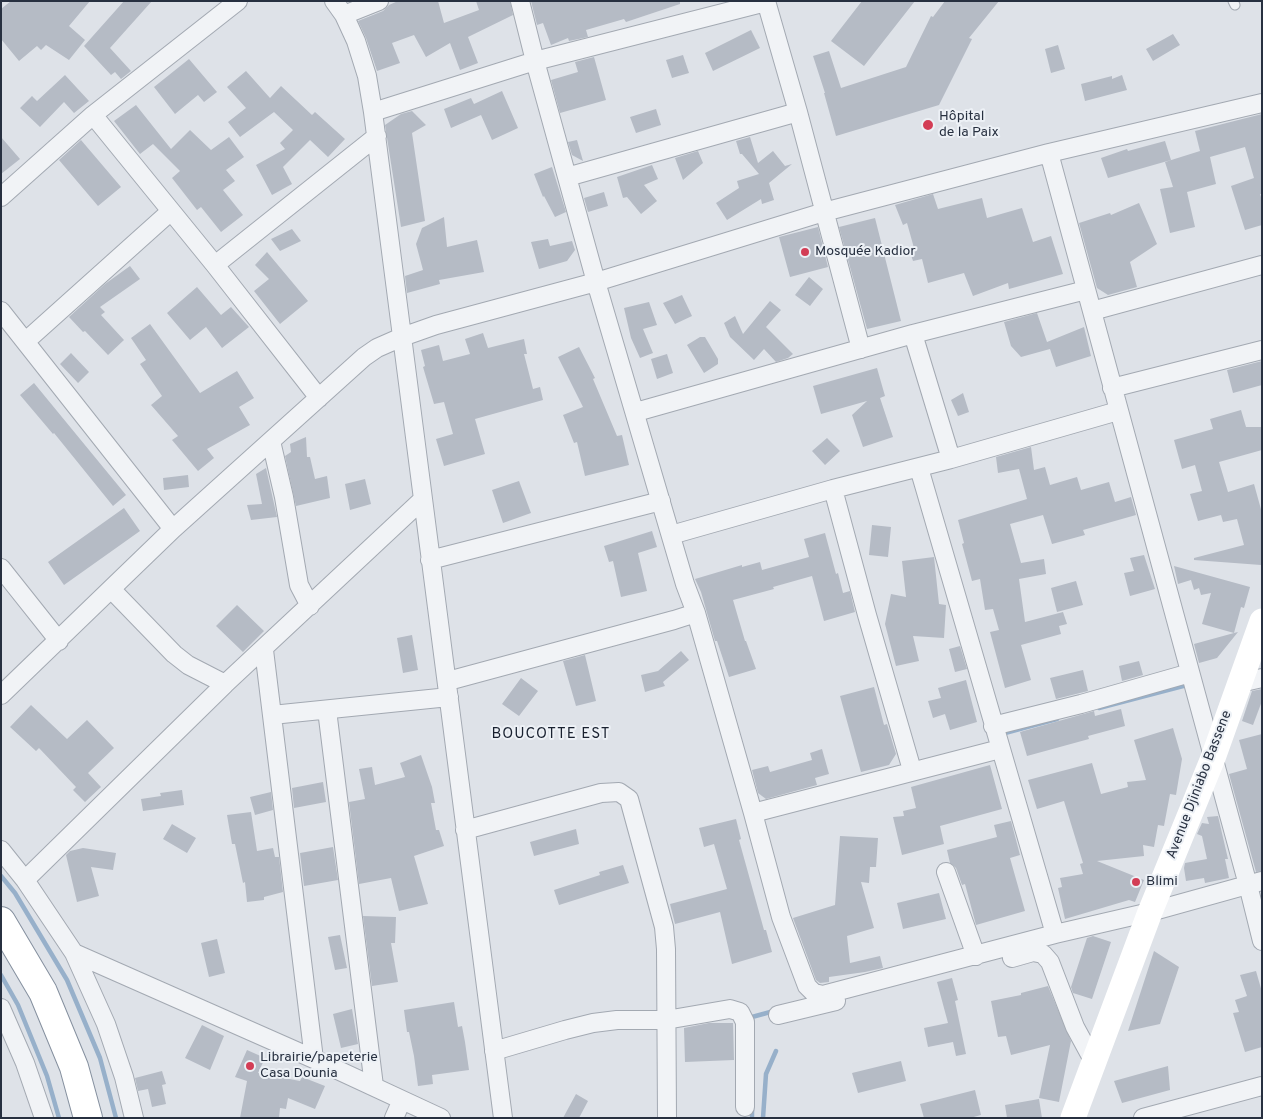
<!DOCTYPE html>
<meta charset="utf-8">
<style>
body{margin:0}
#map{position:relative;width:1263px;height:1119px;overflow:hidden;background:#dee2e8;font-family:Overpass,sans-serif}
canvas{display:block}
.frame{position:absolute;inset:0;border:2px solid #273040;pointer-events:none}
</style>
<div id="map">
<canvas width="1263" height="1119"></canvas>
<div class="frame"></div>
</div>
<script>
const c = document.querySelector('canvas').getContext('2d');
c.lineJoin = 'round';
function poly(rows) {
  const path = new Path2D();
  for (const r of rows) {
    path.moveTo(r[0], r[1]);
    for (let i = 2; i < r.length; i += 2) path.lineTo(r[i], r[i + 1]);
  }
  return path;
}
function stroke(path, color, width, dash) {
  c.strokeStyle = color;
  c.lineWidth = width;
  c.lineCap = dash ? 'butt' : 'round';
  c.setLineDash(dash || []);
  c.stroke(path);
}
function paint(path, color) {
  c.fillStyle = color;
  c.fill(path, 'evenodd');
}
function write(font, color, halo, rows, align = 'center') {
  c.font = font + ' Overpass,sans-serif';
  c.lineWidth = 4;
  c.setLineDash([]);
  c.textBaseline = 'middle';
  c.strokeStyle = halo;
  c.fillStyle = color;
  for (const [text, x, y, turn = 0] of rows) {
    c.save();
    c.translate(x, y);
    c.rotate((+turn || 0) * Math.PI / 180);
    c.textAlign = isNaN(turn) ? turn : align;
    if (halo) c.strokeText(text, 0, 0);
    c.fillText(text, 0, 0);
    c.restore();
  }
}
stroke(poly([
 [1099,708,1187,685],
 [1005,733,1057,719],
 [1,876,15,893,67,980,100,1058,116,1118],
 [1,975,18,1005,47,1076,59,1118],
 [752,1022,752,1017,774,1011],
 [752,1118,752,1107],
 [763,1118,766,1074,776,1051]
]), '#97b0ca', 4.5);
paint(poly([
 [11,1,90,1,69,26,85,40,69,60,46,45,41,50,37,46,19,61,1,39,1,9],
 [124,1,152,1,110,48,131,71,121,79,115,72,111,75,84,46],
 [398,1,438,1,444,23,479,10,476,1,510,1,513,15,468,37,478,63,460,70,450,43,426,57,414,35,392,43,400,63,377,71,366,38,358,21,383,11,389,5],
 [531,1,680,1,680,4,626,22,624,19,586,30,588,37,569,41,568,38,551,45,543,23,537,25],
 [862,1,915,1,864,66,831,41],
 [945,1,999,1,969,38,972,39,939,105,836,136,824,93,825,93,813,56,829,51,841,88,906,67,931,16,933,17],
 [751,30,760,48,713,71,705,53],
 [1173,34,1180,45,1153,61,1146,49],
 [1058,45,1065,69,1051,73,1045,49],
 [683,55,689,73,672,78,666,60],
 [594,57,606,100,560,113,551,80,578,72,575,62],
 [189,59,217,92,204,102,198,95,175,114,154,87],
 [246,71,270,98,281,86,312,115,315,112,345,139,328,157,310,140,283,167,292,184,272,195,256,165,285,149,280,143,293,130,274,112,240,137,228,122,246,108,227,87],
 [65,75,89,101,74,113,64,102,40,127,20,108,32,96,37,101],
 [1122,75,1127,90,1085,101,1081,84,1112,76,1112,79],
 [502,91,518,128,492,140,481,115,451,128,444,109,471,98,474,104],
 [136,105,171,149,190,130,211,150,229,137,244,157,226,170,235,181,223,190,243,215,221,232,201,207,197,210,172,178,180,171,153,144,140,154,114,121],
 [656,109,661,125,636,133,630,117],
 [412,111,426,125,412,133,425,221,401,227,385,125,401,114],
 [1262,114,1262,194,1260,194,1262,200,1262,225,1245,230,1231,186,1254,178,1245,147,1210,157,1216,184,1187,192,1195,227,1170,233,1160,189,1173,187,1165,162,1200,151,1195,131],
 [1,137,20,159,1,174],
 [750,137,758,163,773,151,785,166,792,164,769,183,774,200,762,204,761,199,727,220,716,203,739,188,737,181,759,174,742,154,740,154,736,141],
 [81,140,121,187,98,206,59,160],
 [577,140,583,161,572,155,568,142],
 [1165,141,1171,160,1108,178,1101,158,1127,149,1128,151],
 [698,151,703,163,683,180,675,158],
 [652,165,658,179,644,185,657,201,641,214,627,197,623,198,617,177],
 [552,167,566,212,555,217,544,196,543,197,534,174],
 [604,192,608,206,588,212,584,198],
 [933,194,938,209,982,198,987,218,1022,208,1033,242,1051,236,1063,274,1009,289,1008,283,973,296,964,273,928,283,922,259,913,261,909,249,914,248,907,223,903,225,895,205],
 [1139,203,1157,244,1130,262,1137,287,1108,295,1097,288,1079,223,1110,213,1111,215],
 [444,217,447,247,477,240,484,272,439,280,440,284,407,293,405,276,423,270,416,244,422,228],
 [875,218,901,321,867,329,839,227],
 [818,227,828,267,790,277,779,237],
 [292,229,301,241,280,251,271,239],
 [548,239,550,246,572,241,575,250,567,261,539,269,531,242],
 [267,252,308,301,280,324,254,291,269,279,255,265],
 [130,266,140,279,100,307,105,312,101,315,124,340,108,355,85,331,83,332,69,317,105,284],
 [809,277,823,289,810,306,795,295],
 [197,287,221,315,231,307,249,327,222,348,206,327,190,340,167,313],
 [682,295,692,316,675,324,663,303],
 [770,301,781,310,766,327,793,354,788,358,776,362,764,349,754,360,730,337,724,323,735,316,743,334],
 [649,302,657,325,643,329,653,353,640,358,631,338,624,308],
 [1037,313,1047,342,1084,327,1091,356,1056,367,1050,349,1021,357,1011,346,1004,322],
 [150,324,200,393,237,371,254,398,239,407,250,425,207,449,214,458,198,471,172,440,178,436,151,405,162,396,140,364,146,360,131,338],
 [483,333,488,348,524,339,527,354,524,354,533,389,540,387,543,400,475,419,485,454,444,466,436,439,453,434,444,402,434,404,423,367,425,366,421,350,439,345,443,361,470,354,465,339],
 [700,337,705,337,718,359,718,364,704,373,687,345],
 [579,347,595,378,593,379,617,436,622,435,629,465,585,476,577,442,574,443,563,415,583,407,558,357],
 [71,353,89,372,78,383,60,364],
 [667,354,673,373,657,379,651,359],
 [1262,361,1262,385,1233,393,1227,370],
 [877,368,885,396,880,398,893,437,863,447,852,415,867,401,821,414,813,386],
 [34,383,126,495,113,506,54,433,53,434,20,395],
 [963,393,969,412,958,416,951,400],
 [1241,410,1246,427,1262,427,1262,450,1219,462,1228,492,1254,484,1262,513,1261,565,1194,560,1194,558,1244,545,1237,519,1223,522,1221,515,1198,521,1190,494,1202,491,1195,465,1182,469,1174,440,1213,429,1210,419],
 [306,437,307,457,310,457,315,479,327,476,330,498,296,506,285,456,291,452,290,444],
 [827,438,840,451,825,465,812,451],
 [1031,447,1034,470,1045,467,1050,485,1077,477,1081,490,1109,482,1115,502,1131,497,1136,515,1083,530,1085,535,1052,544,1043,515,1010,524,1021,563,1044,559,1046,574,1019,579,1025,622,1063,612,1067,624,1059,626,1061,634,1021,645,1031,680,1005,688,990,632,999,630,993,609,985,610,980,579,972,581,962,544,964,543,958,520,1027,499,1019,469,998,473,996,457],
 [266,468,277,517,251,520,247,505,262,504,256,474],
 [188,475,189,487,164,490,163,478],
 [365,479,371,504,350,510,345,484],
 [519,481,531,513,503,523,492,490],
 [124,508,140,531,64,585,48,562],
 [872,525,891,527,888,557,869,555],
 [652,531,657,547,638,553,647,591,621,597,613,561,609,562,604,546],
 [825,533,836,574,838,573,843,593,850,591,855,612,824,621,812,576,773,587,774,589,733,600,745,641,746,641,756,669,729,677,717,641,715,641,701,592,695,579,742,565,742,567,760,562,762,570,809,557,804,539],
 [1144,555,1155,589,1130,596,1124,573,1134,571,1130,558],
 [934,557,939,604,946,605,944,638,913,636,919,661,896,666,885,624,891,594,906,597,902,561],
 [1174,566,1250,587,1244,608,1241,607,1234,633,1238,632,1217,658,1199,663,1194,644,1234,633,1202,624,1211,593,1201,595,1199,588,1194,590,1191,580,1178,584],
 [1076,581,1083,605,1057,612,1051,588],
 [237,605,264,631,243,652,216,626],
 [412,635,418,670,403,673,397,638],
 [960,646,967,669,955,672,949,649],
 [681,651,689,660,663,682,665,686,645,692,641,675,658,671],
 [585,655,596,701,576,706,563,661],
 [1139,661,1143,675,1122,681,1119,666],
 [1083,670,1088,691,1056,699,1050,678],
 [521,678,538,691,519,716,502,704],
 [966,680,977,722,950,730,945,714,933,718,928,701,941,698,938,688],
 [874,687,884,725,887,724,896,754,889,765,861,772,840,696],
 [1262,689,1262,701,1253,725,1242,721,1252,691],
 [31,705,67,739,87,720,114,748,88,773,101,787,85,802,73,790,76,787,39,748,36,751,10,727],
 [1121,709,1125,726,1088,736,1089,739,1027,756,1020,732,1094,711,1095,716],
 [1173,728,1182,759,1176,795,1170,794,1164,826,1158,825,1154,847,1143,845,1144,856,1097,861,1144,880,1135,902,1129,900,1065,919,1058,888,1062,887,1060,878,1083,874,1080,864,1083,863,1064,801,1037,809,1028,780,1092,763,1101,794,1128,787,1127,782,1146,780,1134,740],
 [1262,734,1262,871,1256,872,1229,774,1247,769,1239,740],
 [822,749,829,774,815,778,817,785,766,799,758,793,752,770,768,766,770,772,812,760,810,753],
 [421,755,432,787,435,803,431,803,436,830,439,830,444,846,414,856,428,904,399,911,391,878,359,884,349,802,365,799,359,769,372,767,375,785,405,777,400,763],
 [990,765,1002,809,940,826,944,844,902,855,893,817,904,816,903,811,916,808,911,787],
 [323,782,326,802,294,808,292,788],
 [182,790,184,805,143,811,141,799,161,796,160,793],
 [271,792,273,810,255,815,250,797],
 [251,812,257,851,273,848,275,857,279,857,283,892,264,897,264,900,247,902,245,882,243,883,235,844,232,844,227,815],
 [1218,816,1228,859,1225,859,1229,878,1205,883,1204,878,1186,881,1184,868,1185,863,1207,859,1202,836,1197,834,1202,823,1209,824,1207,817],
 [736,819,741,839,739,840,764,930,766,930,772,952,732,964,720,912,675,924,670,904,727,889,714,844,704,847,699,828],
 [1011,821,1020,855,1010,858,1025,911,976,925,965,884,962,885,956,868,950,863,947,850,997,837,994,825],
 [172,824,196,838,187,853,163,839],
 [576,829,579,844,534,856,530,842],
 [840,836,878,838,876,867,870,867,869,883,861,882,874,928,847,936,850,963,880,956,883,968,865,972,829,977,829,982,820,983,816,980,793,918,835,905],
 [333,847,338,880,304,886,300,853],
 [83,848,116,853,113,870,91,867,99,896,77,902,66,855,70,851],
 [623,865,629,883,559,905,554,890,600,875,599,872],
 [939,893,946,919,903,929,897,903],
 [363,916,396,917,395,943,391,943,398,982,372,986],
 [340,935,347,968,335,970,328,937],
 [1093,936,1111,942,1092,999,1073,993,1071,987,1087,938],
 [217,939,225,973,209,977,201,943],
 [1154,951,1179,967,1160,1024,1128,1031],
 [1256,971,1262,992,1262,1047,1245,1052,1233,1013,1239,1012,1235,1000,1247,996,1240,975],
 [952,978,958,1000,955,1001,966,1054,956,1056,953,1042,928,1047,924,1028,948,1023,937,982],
 [1048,986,1071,1041,1059,1102,1039,1098,1050,1045,1011,1055,1006,1036,998,1037,991,1001,1021,995,1021,993],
 [454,1002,458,1027,462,1026,465,1042,469,1070,432,1075,433,1084,418,1086,414,1056,409,1032,407,1032,404,1010],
 [352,1009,358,1044,341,1048,333,1014],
 [709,1023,733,1023,734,1060,685,1062,684,1028],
 [202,1025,224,1036,210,1070,185,1058],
 [247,1050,265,1058,258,1073,300,1081,302,1077,325,1086,315,1109,288,1098,286,1109,280,1108,279,1118,240,1118,247,1081,235,1077],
 [901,1061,906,1081,858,1093,852,1073],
 [1168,1066,1170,1090,1122,1103,1114,1081],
 [162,1071,166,1084,162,1085,166,1104,152,1107,148,1089,138,1091,135,1078],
 [975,1090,981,1115,970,1118,924,1118,920,1104],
 [576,1094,588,1101,579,1118,563,1118],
 [1039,1099,1042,1118,1007,1118,1005,1105]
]), '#b5bbc5');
const service = poly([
 [1233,1,1235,5]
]);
const minor = poly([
 [334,1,344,15,356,41,367,76,373,112,503,1118],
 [520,1,535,61,596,282,685,584,696,613,753,813,781,917,807,986,814,993,823,995,1055,934,1150,912,1262,881],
 [766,1,798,112,861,349],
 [344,15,379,1],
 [373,112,535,61,766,2],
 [93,115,215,265,319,398],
 [1049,153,1248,885,1262,941],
 [567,177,798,112],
 [1,197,93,115,238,1],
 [215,265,377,136],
 [1,311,173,529],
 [1092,311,1262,265],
 [913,334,951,459],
 [26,341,171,211],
 [1112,388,1262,350],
 [636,412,913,334,1086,290],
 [271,441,284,497,299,585,310,606],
 [919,468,1055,934],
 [833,489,867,615,912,770],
 [671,535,833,489,951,459,1118,411],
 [430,560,661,501],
 [1,568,59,641],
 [111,589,174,654,188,665,225,684],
 [264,650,314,1059],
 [448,681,674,620,696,613],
 [1240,683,1262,678],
 [1,695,173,529,364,357,377,348,402,337,436,325,596,282,824,212,1049,153,1262,103],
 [327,710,374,1086],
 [272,715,449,697],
 [993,726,1081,704,1190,673],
 [753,813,1000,749],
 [465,830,601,793,619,792,629,799,664,927,666,949,667,1118],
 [1,850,25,880,74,953,106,1024,124,1077,134,1118],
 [946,872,976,956],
 [25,880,225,684,422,500],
 [74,953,314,1059,441,1118],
 [1012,958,1033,952,1043,954,1050,962,1075,1027,1094,1062],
 [1,1008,25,1063,44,1118],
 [778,1015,836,1001],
 [494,1051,565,1030,593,1023,617,1020,666,1020,730,1009,740,1012,745,1022,745,1107],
 [394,1118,402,1100],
 [1143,1118,1262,1086]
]);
const trunk = poly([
 [1,921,43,992,74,1067,88,1118]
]);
stroke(service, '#a3a9b2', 11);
stroke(minor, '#a3a9b2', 20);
stroke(trunk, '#85909f', 30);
stroke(service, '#f1f3f6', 9);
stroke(minor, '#f1f3f6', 18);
stroke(poly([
 [1073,1118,1150,912,1213,758,1262,621]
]), '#fff', 25);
stroke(trunk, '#fff', 28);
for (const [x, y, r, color] of [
 [928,125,6,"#d33d55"],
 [805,252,5,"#d33d55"],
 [1136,882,5,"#d33d55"],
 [250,1066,5,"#d33d55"]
]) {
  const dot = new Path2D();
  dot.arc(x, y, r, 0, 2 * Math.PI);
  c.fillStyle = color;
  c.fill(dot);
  stroke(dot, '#edf1f6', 2);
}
write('14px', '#273040', '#edf1f6', [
 ["Hôpital",939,117],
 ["de la Paix",939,133],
 ["Mosquée Kadior",815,252],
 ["Blimi",1146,882],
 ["Librairie/papeterie",260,1058],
 ["Casa Dounia",260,1074]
], 'left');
write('14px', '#273040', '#edf1f6', [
 ["Avenue Djiniabo Bassene",1200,785,-69]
]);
c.letterSpacing = '1px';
write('15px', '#192130', '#edf1f6', [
 ["BOUCOTTE EST",551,735]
]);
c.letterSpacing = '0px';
</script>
